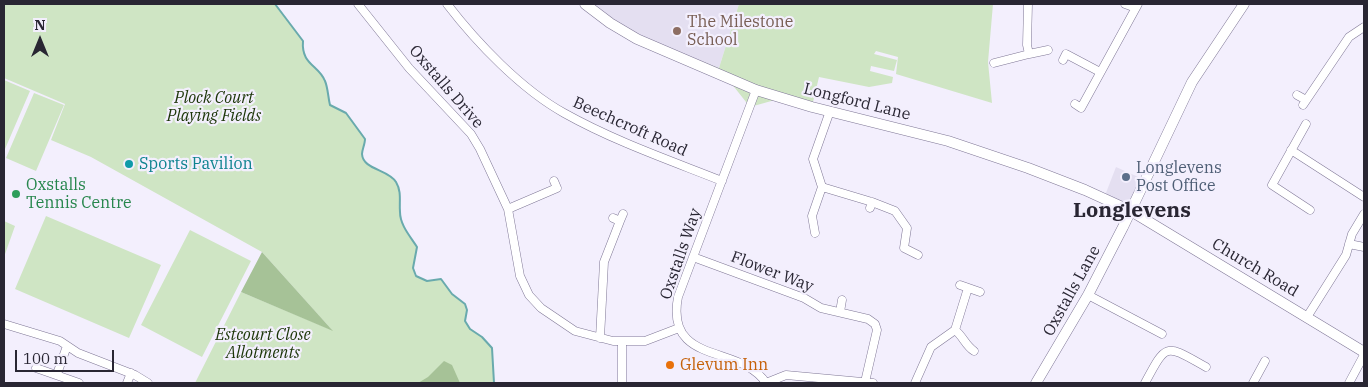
<!DOCTYPE html>
<style>
body{margin:0}
#map{position:relative;width:1368px;height:387px;overflow:hidden;background:#f3effd;font-family:"IBM Plex Serif",serif}
canvas{display:block}
.frame{position:absolute;inset:0;border:5px solid #292633;pointer-events:none}
.north{position:absolute;left:15px;top:15px;width:50px;height:50px;-webkit-text-stroke:4px #f3effd;paint-order:stroke;rotate:0deg;font-size:14px;font-weight:700;line-height:20px;text-align:center;color:#292633}
.north::after{content:'';display:block;margin:auto;width:18px;height:22px;background:#292633;clip-path:polygon(50% 0,100% 100%,50% 72%,0 100%)}
.scale{position:absolute;left:15px;top:350px;width:99px;height:22px;box-sizing:border-box;border:2px solid #292633;border-top:0;padding-left:6px;font-size:15px;line-height:18px;white-space:nowrap;color:#292633;-webkit-text-stroke:4px #f3effd;paint-order:stroke}
</style>
<div id="map">
<canvas width="1368" height="387"></canvas>
<div class="frame"></div>
<div class="north">N</div>
<div class="scale">100 m</div>
</div>
<script>
const context = document.querySelector('canvas').getContext('2d');
context.lineJoin = 'round';
function fillPath(path, color) {
  context.fillStyle = color;
  context.fill(path, 'evenodd');
}
function strokePath(path, color, width, dash) {
  context.strokeStyle = color;
  context.lineWidth = width;
  context.lineCap = dash ? 'butt' : 'round';
  context.setLineDash(dash || []);
  context.stroke(path);
}
function write(font, color, halo, rows, align = 'center') {
  context.font = font + ' "IBM Plex Serif",serif';
  context.lineWidth = 4.5;
  context.setLineDash([]);
  context.textBaseline = 'middle';
  context.strokeStyle = halo;
  context.fillStyle = color;
  for (const [text, x, y, turn = 0] of rows) {
    context.save();
    context.translate(x, y);
    context.rotate((+turn || 0) * Math.PI / 180);
    context.textAlign = isNaN(turn) ? turn : align;
    if (halo) context.strokeText(text, 0, 0);
    context.fillText(text, 0, 0);
    context.restore();
  }
}
fillPath(new Path2D(`
 M586 4H739L719 68 637 39Z
 M1116 167 1145 180 1131 211 1104 198Z`), '#e4dff1');
fillPath(new Path2D(`
 M4 4H275L303 41C301 65 318 65 325 81 328 88 328 97 330 104L346 113 365 139C365 144 362 150 362 154 363 170 388 169 396 182 402 192 399 202 400 212 400 225 410 236 417 247L413 268 415 276 427 281 441 279 452 294 465 304 467 310 465 321 470 328 482 337 492 348 494 383H195L241 292 332 330 262 252 91 157 51 140 65 104 4 78Z
 M739 4H993L988 62 992 103 896 74 898 57 876 51 874 54 897 60 894 71 871 66 870 71 893 77 892 83 869 87 819 77 813 102 830 111 782 98 750 107 727 78 701 61 719 68Z
 M4 80 30 91 5 149 4 148Z
 M34 93 64 105 36 171 6 158Z
 M46 216 161 265 129 338 15 289Z
 M4 221 15 226 4 257Z
 M190 230 251 261 202 357 141 325Z`), '#cfe5c4');
fillPath(new Path2D(`
 M262 252 333 331 241 292Z
 M444 361 452 365 460 383H418L428 377Z`), '#a6c297');
strokePath(new Path2D(`
 M275 4 303 41C301 65 319 65 325 81 328 88 328 97 330 105L346 113 365 139C365 144 362 150 362 154 363 170 388 169 396 182 402 192 399 202 400 212 400 225 410 236 417 247L413 268 416 276 427 281 441 279 452 294 465 304 467 310 465 321 470 329 482 337 492 348 494 383`), '#69aaad', 2);
const street = new Path2D(`
 M358 4 409 68 471 134 480 149 508 209 520 276 529 295 541 308 575 331 613 341H645L679 328
 M447 4C477 43 521 89 564 113 614 141 669 160 722 181
 M1125 4 1136 8
 M1029 54 1048 50
 M1063 60 1066 54 1100 72
 M994 63 1029 54 1027 45 1028 4
 M756 90 678 297C665 366 741 344 766 383L786 375 873 383
 M1297 95 1306 100
 M1075 104 1081 108 1138 4
 M1303 105 1349 37 1364 27
 M1306 124 1272 185 1310 210
 M1291 150 1364 197
 M822 187 872 202 870 208
 M872 202 895 211 907 228 904 248 918 255
 M508 209 557 188 554 181
 M613 218 620 221 623 214
 M815 233 812 216 822 187 813 159 830 111
 M1349 244 1364 247
 M693 257 804 298 821 308 868 319 875 324 877 330 865 382
 M960 285 980 292
 M1088 295 1162 334
 M840 312 842 300
 M1307 317 1346 255 1352 234 1364 214
 M4 324 60 341 78 353 135 375 148 383
 M955 330C963 336 965 345 974 351
 M600 338 604 262 620 221
 M622 342V383
 M36 368 79 383
 M57 374 67 346
 M127 383 131 373
 M915 383 931 347 955 330 968 288
 M1145 383C1167 342 1165 344 1206 367
 M1253 383 1265 361
 M1349 383 1364 355`);
const secondary = new Path2D(`
 M585 4 610 23 637 39 756 90 812 107 948 141 1028 168 1085 190 1131 211 1364 352
 M1036 383 1088 295 1123 227 1192 82 1244 4`);
strokePath(street, '#7f7796', 9);
strokePath(secondary, '#7f7796', 11);
strokePath(street, '#fff', 8);
strokePath(secondary, '#fff', 10);
for (const [x, y, r, color] of [
 [677,31,5,"#8d6e63"],
 [129,164,5,"#0f9aa8"],
 [1126,177,5,"#5c6f8a"],
 [16,194,5,"#2e9e5b"],
 [670,365,5,"#e8710a"]
]) {
  const dot = new Path2D();
  dot.arc(x, y, r, 0, 2 * Math.PI);
  context.fillStyle = color;
  context.fill(dot);
  strokePath(dot, '#f3effd', 2);
}
write('16px', '#785e54', '#f3effd', [
 ["The Milestone",687,22],
 ["School",687,40]
], 'left');
write('16px', '#292633', '#f3effd', [
 ["Oxstalls Drive",446,87,49],
 ["Longford Lane",857,102,14],
 ["Beechcroft Road",630,127,24],
 ["Oxstalls Way",681,254,-71],
 ["Church Road",1255,268,31],
 ["Flower Way",772,272,21],
 ["Oxstalls Lane",1072,291,-61]
]);
write('italic 16px', '#1b3507', '#f3effd', [
 ["Plock Court",214,98],
 ["Playing Fields",214,116],
 ["Estcourt Close",263,335],
 ["Allotments",263,353]
]);
write('16px', '#0d838f', '#f3effd', [
 ["Sports Pavilion",139,164]
], 'left');
write('16px', '#4e5e75', '#f3effd', [
 ["Longlevens",1136,168],
 ["Post Office",1136,186]
], 'left');
write('16px', '#27864d', '#f3effd', [
 ["Oxstalls",26,185],
 ["Tennis Centre",26,203]
], 'left');
write('16px', '#c56008', '#f3effd', [
 ["Glevum Inn",680,365]
], 'left');
write('bold 21px', '#292633', '#f3effd', [
 ["Longlevens",1132,211]
]);
</script>
